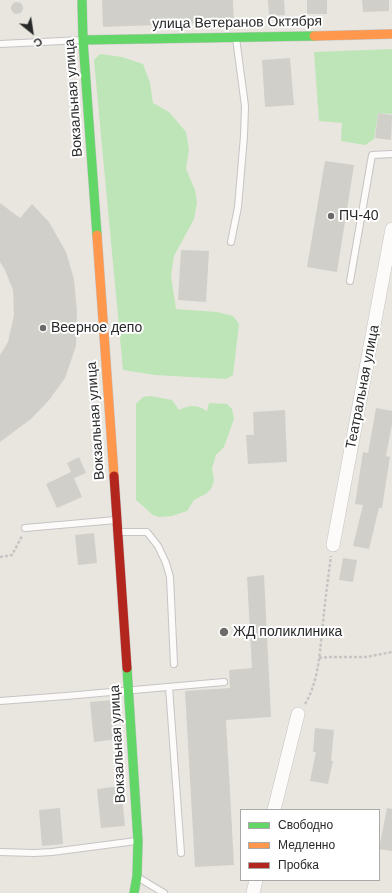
<!DOCTYPE html>
<meta charset="utf-8">
<style>
body{margin:0}
#map{position:relative;width:392px;height:893px;overflow:hidden;background:#e8e6df;font-family:Helvetica,sans-serif}
canvas{display:block}
.legend{position:absolute;left:240px;top:809px;width:140px;height:72px;box-sizing:border-box;background:#fff;border:1px solid #a9a9a9;margin:0;padding:5px 7px;list-style:none;font-size:12px;color:#292929}
.legend li{display:flex;align-items:center;gap:8px;height:20px}
.legend b{width:20px;border:1px solid #a9a9a9}
.north{position:absolute;left:12px;top:12px;width:40px;height:40px;-webkit-text-stroke:3px #fff;paint-order:stroke;rotate:150deg;font-size:11px;font-weight:700;line-height:16px;text-align:center;color:#292929}
.north::after{content:'';display:block;margin:auto;width:14px;height:18px;background:#292929;clip-path:polygon(50% 0,100% 100%,50% 72%,0 100%)}
</style>
<div id="map">
<canvas width="392" height="893"></canvas>
<ul class="legend">
<li><b style="height:5px;background:#63d668"></b>Свободно</li>
<li><b style="height:5px;background:#ff974d"></b>Медленно</li>
<li><b style="height:5px;background:#b3261e"></b>Пробка</li>
</ul>
<div class="north">С</div>
</div>
<script>
const context = document.querySelector('canvas').getContext('2d');
context.lineJoin = 'round';
function fillPath(path, color) {
  context.fillStyle = color;
  context.fill(path, 'evenodd');
}
function strokePath(path, color, width, dash) {
  context.strokeStyle = color;
  context.lineWidth = width;
  context.lineCap = dash ? 'butt' : 'round';
  context.setLineDash(dash || []);
  context.stroke(path);
}
function write(font, color, halo, rows, align = 'center') {
  context.font = font + ' Helvetica,sans-serif';
  context.lineWidth = 4;
  context.setLineDash([]);
  context.textBaseline = 'middle';
  context.strokeStyle = halo;
  context.fillStyle = color;
  for (const [text, x, y, turn = 0] of rows) {
    context.save();
    context.translate(x, y);
    context.rotate((+turn || 0) * Math.PI / 180);
    context.textAlign = isNaN(turn) ? turn : align;
    if (halo) context.strokeText(text, 0, 0);
    context.fillText(text, 0, 0);
    context.restore();
  }
}
fillPath(new Path2D(`
 M392 49V114L378 113 374 139 365 145 341 141 342 123 319 121 314 52Z
 M100 54 122 57 143 64 150 83 153 103 169 112 186 132 189 149 186 169 195 190 197 203 194 219 174 256 171 276 176 309 217 312 233 316 239 324 233 375 226 379 155 375 123 370 94 60Z
 M150 396 172 400 179 410C190 405 196 404 207 411L209 403 227 404 232 409 234 419 224 447 216 455 212 468 214 481 211 489 207 493 194 500 187 511 172 516 160 517 153 515 136 500V404L143 397Z`), '#bee5b7');
fillPath(new Path2D(`
 M102 0H233L234 22 103 27Z
 M268 0H284L285 15 269 16Z
 M307 0H327V14H307Z
 M362 0H389V11L363 12Z
 M11 8a6 6 0 1 1 12 0a6 6 0 1 1-12 0Z
 M290 58 294 105 265 107 262 60Z
 M378 113 392 115 391 140 375 138Z
 M325 161 354 165 337 272 307 267Z
 M0 203 20 218 32 204 49 222 66 252 74 279 77 312 76 346 65 378 50 399 31 419 0 442V355L8 342 14 315 13 290 5 270 0 262Z
 M181 250 209 251 206 302 178 300Z
 M376 408 392 411V424L386 456 390 457 382 508H379L369 549 353 546 363 505 355 504 363 452 368 453Z
 M285 410 287 462 248 464 246 435H254L253 412Z
 M79 457 86 473 74 478 82 497 57 508 46 484 71 472 67 463Z
 M94 533 97 563 78 565 75 535Z
 M343 558 357 560 353 582 339 580Z
 M264 575 271 717 226 720 234 865 195 867 185 691 230 688 229 670 252 668 247 577Z
 M113 700 118 739 94 742 90 702Z
 M315 728 334 730 331 761H333L328 784 310 781 316 752H313Z
 M121 786 125 826 101 828 97 789Z
 M60 808 63 844 42 846 39 810Z
 M387 808 392 809V851L379 849Z`), '#d1cfca');
const lane = new Path2D(`
 M0 44 82 40
 M231 242 238 207 244 136 245 106 236 38
 M350 281 372 155 392 154
 M25 528 116 520
 M119 532H147L158 546 166 563 170 577 174 664
 M169 687 181 853
 M0 701 66 696 224 682
 M0 852 34 853 52 852 136 841
 M139 878 164 893`);
const street = new Path2D(`
 M333 545 392 229
 M274 810 298 714
 M253 893 256 880`);
const fast = new Path2D(`
 M82 0 83 40 97 235
 M83 40 314 36
 M127 668 138 841 137 876 134 893`);
const slow = new Path2D(`
 M314 36 392 34
 M97 235 114 476`);
const jam = new Path2D(`
 M114 476 127 668`);
strokePath(lane, '#c6c4c5', 8);
strokePath(street, '#c6c4c5', 14);
strokePath(fast, '#c6c4c5', 10);
strokePath(slow, '#c6c4c5', 10);
strokePath(jam, '#c6c4c5', 10);
strokePath(new Path2D(`
 M0 557 12 555 22 536
 M319 658 330 657H366L392 652
 M305 704C319 681 320 650 323 623 325 601 328 579 331 556`), '#c6c5c4', 2.5, [3, 2]);
strokePath(lane, '#fcfbfa', 6);
strokePath(street, '#fcfbfa', 13);
strokePath(fast, '#63d668', 9);
strokePath(slow, '#ff974d', 9);
strokePath(jam, '#b3261e', 9);
for (const [x, y, r, color] of [
 [331,216,4,"#6c6b69"],
 [43,328,4,"#6c6b69"],
 [224,632,5,"#6c6b69"]
]) {
  const dot = new Path2D();
  dot.arc(x, y, r, 0, 2 * Math.PI);
  context.fillStyle = color;
  context.fill(dot);
  strokePath(dot, '#fff', 1.5);
}
write('14px', '#292929', '#fff', [
 ["улица Ветеранов Октября",237,23,-1],
 ["Вокзальная улица",74,98,-94],
 ["Театральная улица",363,387,-79],
 ["Вокзальная улица",96,421,-94],
 ["Вокзальная улица",118,744,-93]
]);
write('14px', '#292929', '#fff', [
 ["ПЧ-40",339,216],
 ["Веерное депо",51,328],
 ["ЖД поликлиника",233,632]
], 'left');
</script>
